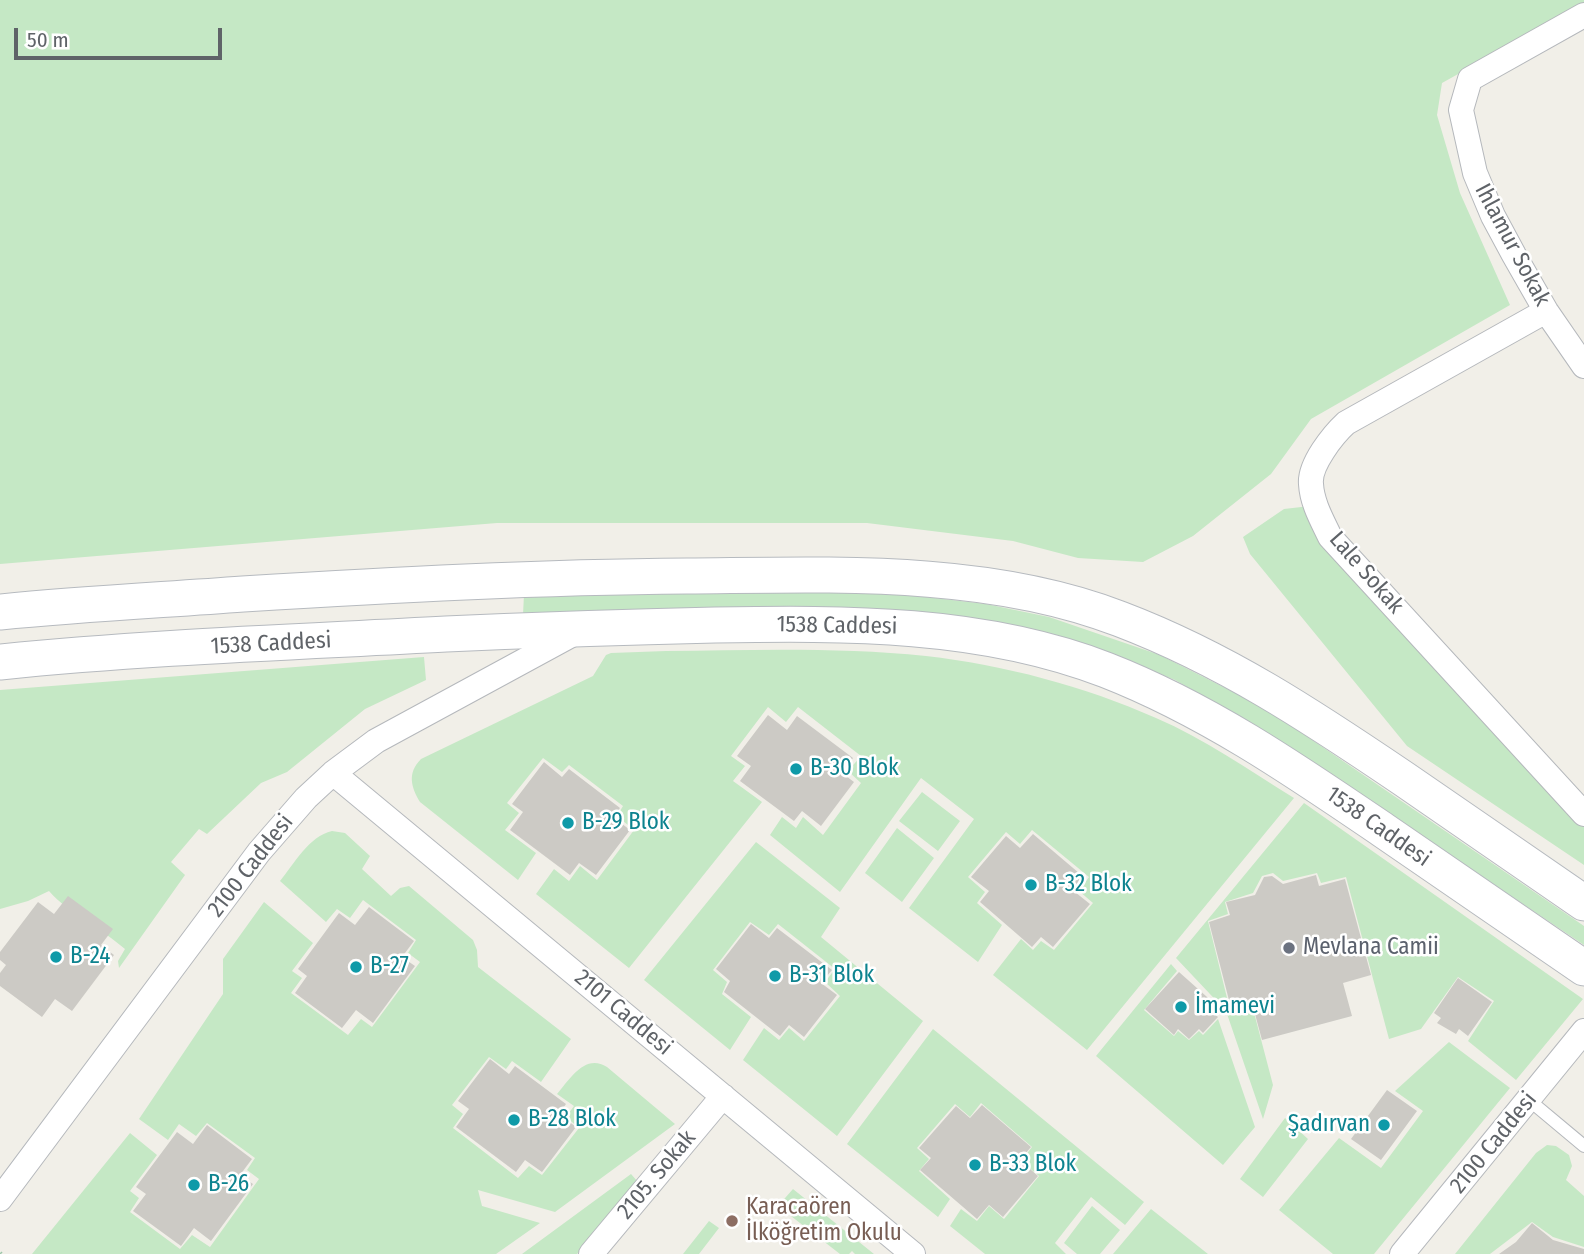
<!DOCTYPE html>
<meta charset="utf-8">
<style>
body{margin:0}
#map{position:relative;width:1584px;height:1254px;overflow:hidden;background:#f1efe8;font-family:"Fira Sans Condensed",sans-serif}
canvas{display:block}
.scale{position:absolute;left:14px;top:28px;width:208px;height:32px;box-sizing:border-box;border:4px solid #5f6368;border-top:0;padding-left:9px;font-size:21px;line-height:24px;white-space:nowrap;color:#5f6368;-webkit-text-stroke:5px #fff;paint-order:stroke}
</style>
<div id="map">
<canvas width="1584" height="1254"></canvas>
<div class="scale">50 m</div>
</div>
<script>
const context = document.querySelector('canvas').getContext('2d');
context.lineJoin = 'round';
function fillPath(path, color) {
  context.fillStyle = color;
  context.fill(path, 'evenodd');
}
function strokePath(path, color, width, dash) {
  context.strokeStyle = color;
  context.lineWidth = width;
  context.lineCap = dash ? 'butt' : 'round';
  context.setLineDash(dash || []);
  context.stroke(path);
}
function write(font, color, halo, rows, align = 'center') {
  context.font = font + ' "Fira Sans Condensed",sans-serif';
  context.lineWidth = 5;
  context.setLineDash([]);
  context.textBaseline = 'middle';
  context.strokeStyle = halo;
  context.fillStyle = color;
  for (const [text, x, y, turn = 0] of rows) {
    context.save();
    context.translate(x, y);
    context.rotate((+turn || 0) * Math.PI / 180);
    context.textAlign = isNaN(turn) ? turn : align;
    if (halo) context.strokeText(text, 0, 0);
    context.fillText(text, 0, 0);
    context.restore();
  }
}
fillPath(new Path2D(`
 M0 0H1584V4L1442 83 1437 115 1460 193 1510 305 1311 419 1271 474 1193 536 1143 562 1078 558 1013 541 867 523H497L0 564Z
 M1310 506 1584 823V865L1407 746 1250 554 1243 537 1284 509Z
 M832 590 909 595 986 604 1049 617 1160 655 1267 709 1584 926V945L1269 734 1175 680 1131 662 853 608H672L523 615 524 594Z
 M666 651C752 650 840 647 926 656 1004 665 1084 686 1156 718 1205 739 1249 770 1294 798L1087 1050 993 975 1021 939 1033 950 1041 941 1054 950 1093 903 1079 891 1089 877 1032 830 1020 844 1006 832 968 877 985 892 977 903 1002 925 978 962 909 908 974 819 921 778 840 892 770 835 782 817 796 828 803 817 823 835 861 783 848 771 861 756 798 707 786 722 768 707 731 756 745 766 733 781 762 802 629 968 536 894 554 869 569 881 580 866 597 880 634 830 617 816 623 806 569 765 562 772 543 758 507 803 519 813 505 830 536 853 518 880 420 802C411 787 407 773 421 759L593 676 606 655 611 653Z
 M424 657 426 680 365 709 287 772 261 783 207 834 199 829 171 862 185 875 119 968 118 961 125 949C101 928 69 914 49 891L28 901 0 909V690Z
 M922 792 960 821 938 851 899 821Z
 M1304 803 1583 999 1516 1080 1468 1041 1494 1001 1458 977 1421 1029 1389 1039 1346 877 1321 883 1317 873 1283 881 1273 873 1262 876 1253 893 1225 902 1228 914 1208 921 1230 1010 1252 1005 1273 1085 1263 1119 1226 1011 1176 958Z
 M897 828 934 858 902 902 865 873Z
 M332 831 345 833 370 856 362 869 391 896 400 888 409 886 473 940 477 950 478 967 571 1039 541 1082 512 1061 506 1069 489 1057 452 1105 463 1114 453 1128 518 1178 529 1166 542 1175 579 1128 566 1117 574 1106 557 1094C570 1079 585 1053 607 1067L675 1124 555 1212 478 1190 482 1206 540 1223 496 1254H32L130 1133 157 1155 130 1191 139 1198 130 1212 180 1249 192 1235 210 1247 259 1179 247 1170 255 1158 207 1123 196 1136 179 1124 168 1140 139 1119 223 994V959L264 902 313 943 292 971 302 978 291 993 348 1035 361 1019 372 1027 420 962 408 953 416 940 363 900 350 918 337 909 326 922 280 881C294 864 309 836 332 831Z
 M756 842 840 908 821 937 923 1021 837 1136 743 1060 764 1028 779 1040 789 1028 804 1041 840 996 825 982 835 969 778 924 769 935 750 922 713 970 727 982 722 994 751 1017 730 1050 644 980Z
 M1171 964 1177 971 1144 1010 1174 1036 1178 1031 1189 1040 1199 1031 1203 1035 1218 1019 1255 1127 1223 1165 1096 1056Z
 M933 1029 1144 1202 1125 1225 1091 1197 1055 1243 1066 1254H985L950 1226 961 1209 977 1221 989 1206 1004 1219 1039 1176 1021 1161 1032 1147 981 1103 970 1117 955 1104 917 1148 929 1159 919 1171 950 1199 938 1217 847 1144Z
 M1449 1042 1510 1088 1374 1254H1333L1279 1210 1339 1138 1381 1168 1423 1111 1395 1091Z
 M1285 1118 1308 1139 1263 1197 1240 1179Z
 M1547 1145 1556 1146 1569 1155 1572 1166 1566 1180 1584 1196V1247L1553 1237 1532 1222 1490 1254H1455L1536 1153Z
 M631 1174 638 1182 577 1254H522Z
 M793 1189 874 1254H855L852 1251 849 1254H840L778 1206Z
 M1092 1206 1120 1230 1100 1254H1077L1064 1243Z
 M1151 1209 1208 1254H1113Z
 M709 1221 719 1228 699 1254H683Z`), '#c5e8c5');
fillPath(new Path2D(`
 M768 715 787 730 797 716 853 758 842 773 854 782 821 826 802 811 794 821 740 781 751 766 737 756Z
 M544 762 562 777 569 769 620 808 613 817 630 830 596 875 579 863 570 875 510 830 523 812 512 804Z
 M1033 834 1086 879 1075 892 1090 904 1053 947 1041 937 1032 947 980 902 989 891 971 877 1006 836 1020 848Z
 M1316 875 1319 886 1345 879 1371 975 1343 983 1352 1016 1262 1040 1252 1003 1231 1008 1209 922 1230 915 1226 902 1255 895 1264 877 1272 876 1283 884Z
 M68 896 113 929 101 945 114 955 72 1011 55 999 42 1017 0 986V973L6 965 0 960V952L38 902 54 914Z
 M369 907 414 941 402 957 415 966 373 1023 356 1010 342 1028 295 993 307 976 298 969 339 913 355 925Z
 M751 924 769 938 777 928 832 970 821 983 837 995 804 1037 789 1025 780 1036 724 992 730 981 716 969Z
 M1179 972 1216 1005 1211 1011 1218 1017 1203 1033 1199 1029 1189 1039 1178 1029 1174 1035 1145 1009Z
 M1458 978 1492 1002 1468 1036 1459 1029 1456 1034 1437 1023 1441 1018 1434 1013Z
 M490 1059 509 1074 515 1066 566 1104 559 1114 576 1127 542 1172 525 1160 516 1172 456 1127 469 1109 458 1101Z
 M1387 1090 1417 1111 1381 1160 1351 1139Z
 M982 1105 1031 1147 1020 1160 1038 1176 1003 1217 989 1205 977 1219 920 1170 931 1158 919 1148 956 1106 970 1118Z
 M207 1125 252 1159 240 1175 253 1184 211 1241 194 1228 181 1246 133 1211 146 1194 136 1187 177 1132 193 1144Z
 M1532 1223 1553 1240 1584 1249V1254H1499L1516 1242Z`), '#cccac5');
const service = new Path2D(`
 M1529 1100 1584 1146`);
const minor = new Path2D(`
 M1584 15 1470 79 1461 110 1475 173 1493 216 1514 255 1546 311 1584 366
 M1546 311 1346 423C1333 435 1309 465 1311 484 1312 503 1322 520 1330 537L1584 814
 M333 773 913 1254
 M0 1199 259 852 306 798 333 773 376 741 575 633
 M591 1254 723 1096
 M1402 1254 1584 1031`);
const secondary = new Path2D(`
 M0 612C81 604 162 600 243 594 391 585 539 577 687 576 828 575 986 567 1120 619 1225 659 1311 716 1404 779 1464 820 1524 862 1584 903
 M0 662C148 647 297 642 446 634 536 630 625 627 715 625 846 623 982 622 1106 670 1206 709 1295 770 1383 830 1450 876 1517 922 1584 968`);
strokePath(service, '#b5b8bc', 14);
strokePath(minor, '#b5b8bc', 26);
strokePath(secondary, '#b6babf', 37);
strokePath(new Path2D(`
 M0 1253 1 1254`), '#9cc7a9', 4.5, [7, 3.5]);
strokePath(service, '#fff', 12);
strokePath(minor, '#fff', 24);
strokePath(secondary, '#fff', 35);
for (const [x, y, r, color] of [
 [796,769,7,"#0f9aa8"],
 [568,823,7,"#0f9aa8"],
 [1031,885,7,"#0f9aa8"],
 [1289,948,7,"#6b7280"],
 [56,957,7,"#0f9aa8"],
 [356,967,7,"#0f9aa8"],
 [775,976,7,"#0f9aa8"],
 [1181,1007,7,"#0f9aa8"],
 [514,1120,7,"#0f9aa8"],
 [1384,1125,7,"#0f9aa8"],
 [975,1165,7,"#0f9aa8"],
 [194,1185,7,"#0f9aa8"],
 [732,1221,7,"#8d6e63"]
]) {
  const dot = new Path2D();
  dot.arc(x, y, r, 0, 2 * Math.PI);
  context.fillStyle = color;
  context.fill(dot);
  strokePath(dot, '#fff', 2.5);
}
write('23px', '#5f6368', '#fff', [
 ["Ihlamur Sokak",1512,245,62],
 ["Lale Sokak",1366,573,49],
 ["1538 Caddesi",837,626,1],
 ["1538 Caddesi",271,644,-3],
 ["1538 Caddesi",1378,827,35],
 ["2100 Caddesi",251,866,-52],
 ["2101 Caddesi",623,1013,40],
 ["2100 Caddesi",1494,1143,-51],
 ["2105. Sokak",657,1175,-50]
]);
write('23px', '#0d838f', '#fff', [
 ["B-30 Blok",810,769],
 ["B-29 Blok",582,823],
 ["B-32 Blok",1045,885],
 ["B-24",70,957],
 ["B-27",370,967],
 ["B-31 Blok",789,976],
 ["İmamevi",1195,1007],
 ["B-28 Blok",528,1120],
 ["Şadırvan",1370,1125,"right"],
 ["B-33 Blok",989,1165],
 ["B-26",208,1185]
], 'left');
write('23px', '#5b616d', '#fff', [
 ["Mevlana Camii",1303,948]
], 'left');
write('23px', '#785e54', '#fff', [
 ["Karacaören",746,1208],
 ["İlköğretim Okulu",746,1234]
], 'left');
</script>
